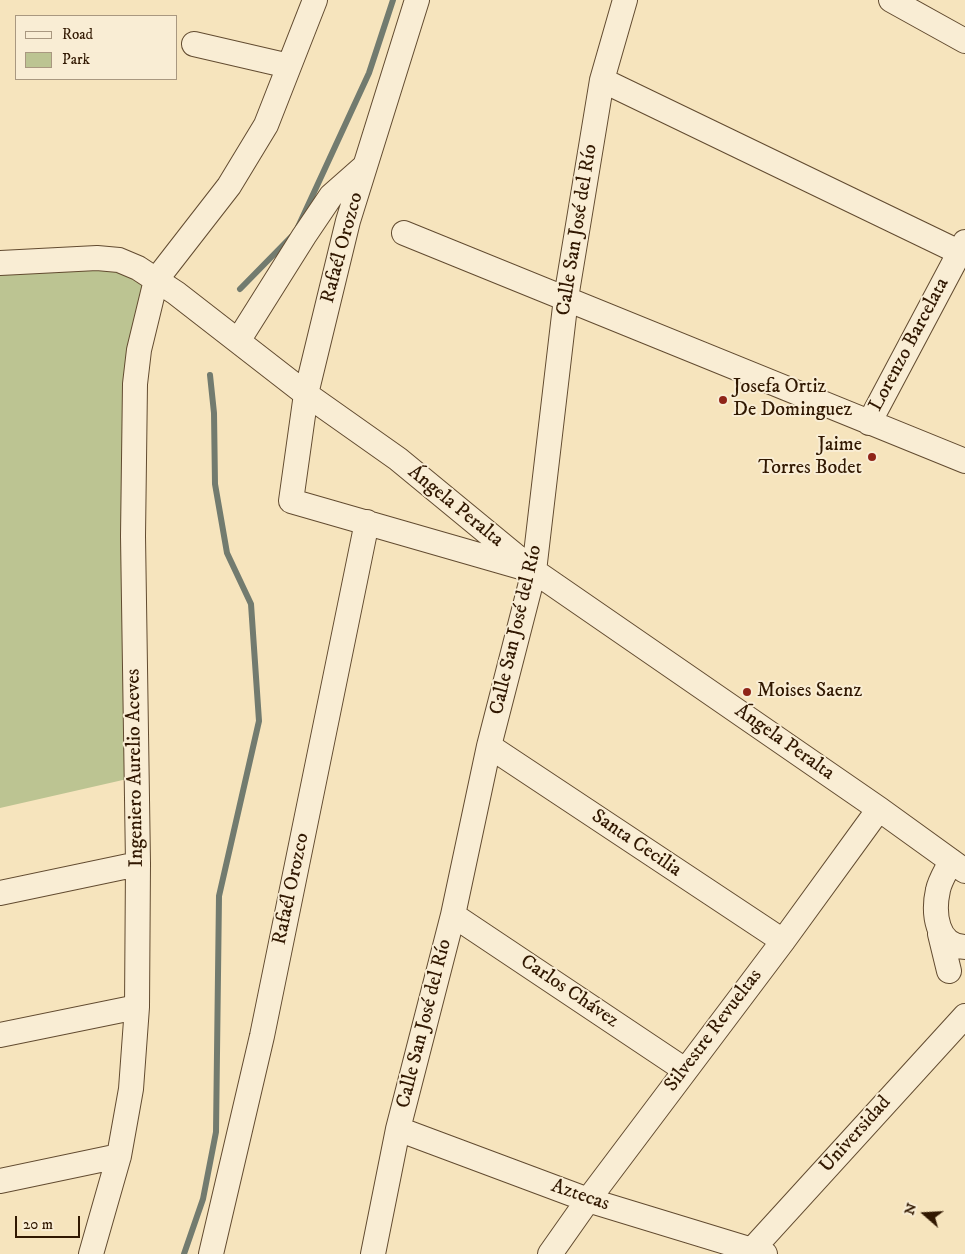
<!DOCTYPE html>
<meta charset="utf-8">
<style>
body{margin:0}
#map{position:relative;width:965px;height:1254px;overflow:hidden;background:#f6e4bd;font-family:"IM FELL DW Pica",serif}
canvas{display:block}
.legend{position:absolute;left:15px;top:15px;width:162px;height:65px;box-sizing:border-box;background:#f9edd4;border:1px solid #a99880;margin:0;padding:6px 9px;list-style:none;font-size:15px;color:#311801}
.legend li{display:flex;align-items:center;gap:10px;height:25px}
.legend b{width:25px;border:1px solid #a99880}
.north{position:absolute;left:900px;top:1189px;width:50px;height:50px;-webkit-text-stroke:4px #f9edd4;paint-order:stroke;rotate:289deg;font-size:14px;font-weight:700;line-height:20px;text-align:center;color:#311801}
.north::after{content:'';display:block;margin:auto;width:18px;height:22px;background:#311801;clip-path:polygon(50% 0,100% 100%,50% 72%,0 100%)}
.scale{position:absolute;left:15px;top:1216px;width:65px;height:22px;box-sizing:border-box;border:2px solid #311801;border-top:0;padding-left:6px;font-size:15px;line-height:18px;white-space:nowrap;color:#311801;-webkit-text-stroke:4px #f9edd4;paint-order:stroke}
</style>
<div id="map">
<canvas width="965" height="1254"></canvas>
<ul class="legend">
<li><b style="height:6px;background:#f9edd4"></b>Road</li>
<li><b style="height:14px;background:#bcc492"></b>Park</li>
</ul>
<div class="north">N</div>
<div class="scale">20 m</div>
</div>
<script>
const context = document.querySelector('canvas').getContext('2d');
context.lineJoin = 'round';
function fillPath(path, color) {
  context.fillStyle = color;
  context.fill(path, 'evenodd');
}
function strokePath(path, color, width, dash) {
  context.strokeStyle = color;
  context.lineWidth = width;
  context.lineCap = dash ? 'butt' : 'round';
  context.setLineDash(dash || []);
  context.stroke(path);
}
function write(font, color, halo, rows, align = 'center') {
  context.font = font + ' "IM FELL DW Pica",serif';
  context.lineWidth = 4;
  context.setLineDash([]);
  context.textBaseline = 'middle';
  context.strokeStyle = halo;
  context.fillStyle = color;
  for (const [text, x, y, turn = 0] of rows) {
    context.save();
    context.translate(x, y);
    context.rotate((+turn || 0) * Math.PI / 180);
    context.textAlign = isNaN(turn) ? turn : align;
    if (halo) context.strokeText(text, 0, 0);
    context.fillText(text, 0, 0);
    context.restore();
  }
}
fillPath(new Path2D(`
 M119 260 156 280 139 350 136 777 0 808V264Z`), '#bcc492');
strokePath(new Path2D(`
 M298 227 369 73 393 0
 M240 289 291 237
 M184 1254 203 1199 216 1132 219 896 259 721 251 604 227 553 215 484 214 413 210 375`), '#727b6f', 6);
const minor = new Path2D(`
 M417 0 348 221 306 394 291 501 524 568
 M891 0 965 41
 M194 44 289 66
 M602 80 965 255
 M404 233 965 461
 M0 263 97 258 119 260 138 268 176 293 306 394 398 459 534 571 879 809 965 871
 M238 341 304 236 331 196 365 166
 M869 423 965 242
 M489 746 783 941
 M951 861C947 870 940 880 938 890 933 912 936 947 965 947
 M0 893 138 864
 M453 915 685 1070
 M940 934 949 971
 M0 1035 137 1007
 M398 1129 588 1200 765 1254
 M0 1181 119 1156
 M91 1254 119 1156 131 1089 137 1007 138 864 133 536 135 384 139 350 156 280 229 186 266 125 315 0
 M211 1254 262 1036 367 522
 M373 1254 398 1129 453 915 489 746 534 571 566 298 602 80 625 0
 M550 1254 588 1200 783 941 879 809
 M748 1254 965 1016`);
strokePath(minor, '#624b30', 26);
strokePath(minor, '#f9edd4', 24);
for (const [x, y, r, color] of [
 [723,400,5,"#8f2418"],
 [872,457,5,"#8f2418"],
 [747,692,5,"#8f2418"]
]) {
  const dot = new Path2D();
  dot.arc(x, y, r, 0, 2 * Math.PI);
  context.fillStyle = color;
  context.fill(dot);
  strokePath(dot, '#f9edd4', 2);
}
write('20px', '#311801', '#f9edd4', [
 ["Calle San José del Río",578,230,-81],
 ["Rafaél Orozco",343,248,-75],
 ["Lorenzo Barcelata",910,345,-62],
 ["Ángela Peralta",455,507,39],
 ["Calle San José del Río",517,630,-77],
 ["Ángela Peralta",784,743,35],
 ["Ingeniero Aurelio Aceves",136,768,-91],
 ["Santa Cecilia",636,844,34],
 ["Rafaél Orozco",292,889,-78],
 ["Carlos Chávez",569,992,34],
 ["Calle San José del Río",425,1024,-76],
 ["Silvestre Revueltas",714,1031,-53],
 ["Universidad",856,1135,-48],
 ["Aztecas",580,1196,19]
]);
write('20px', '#311801', '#f9edd4', [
 ["Josefa Ortiz",733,388],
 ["De Dominguez",733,411],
 ["Jaime",862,446,"right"],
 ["Torres Bodet",862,469,"right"],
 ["Moises Saenz",757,692]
], 'left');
</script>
